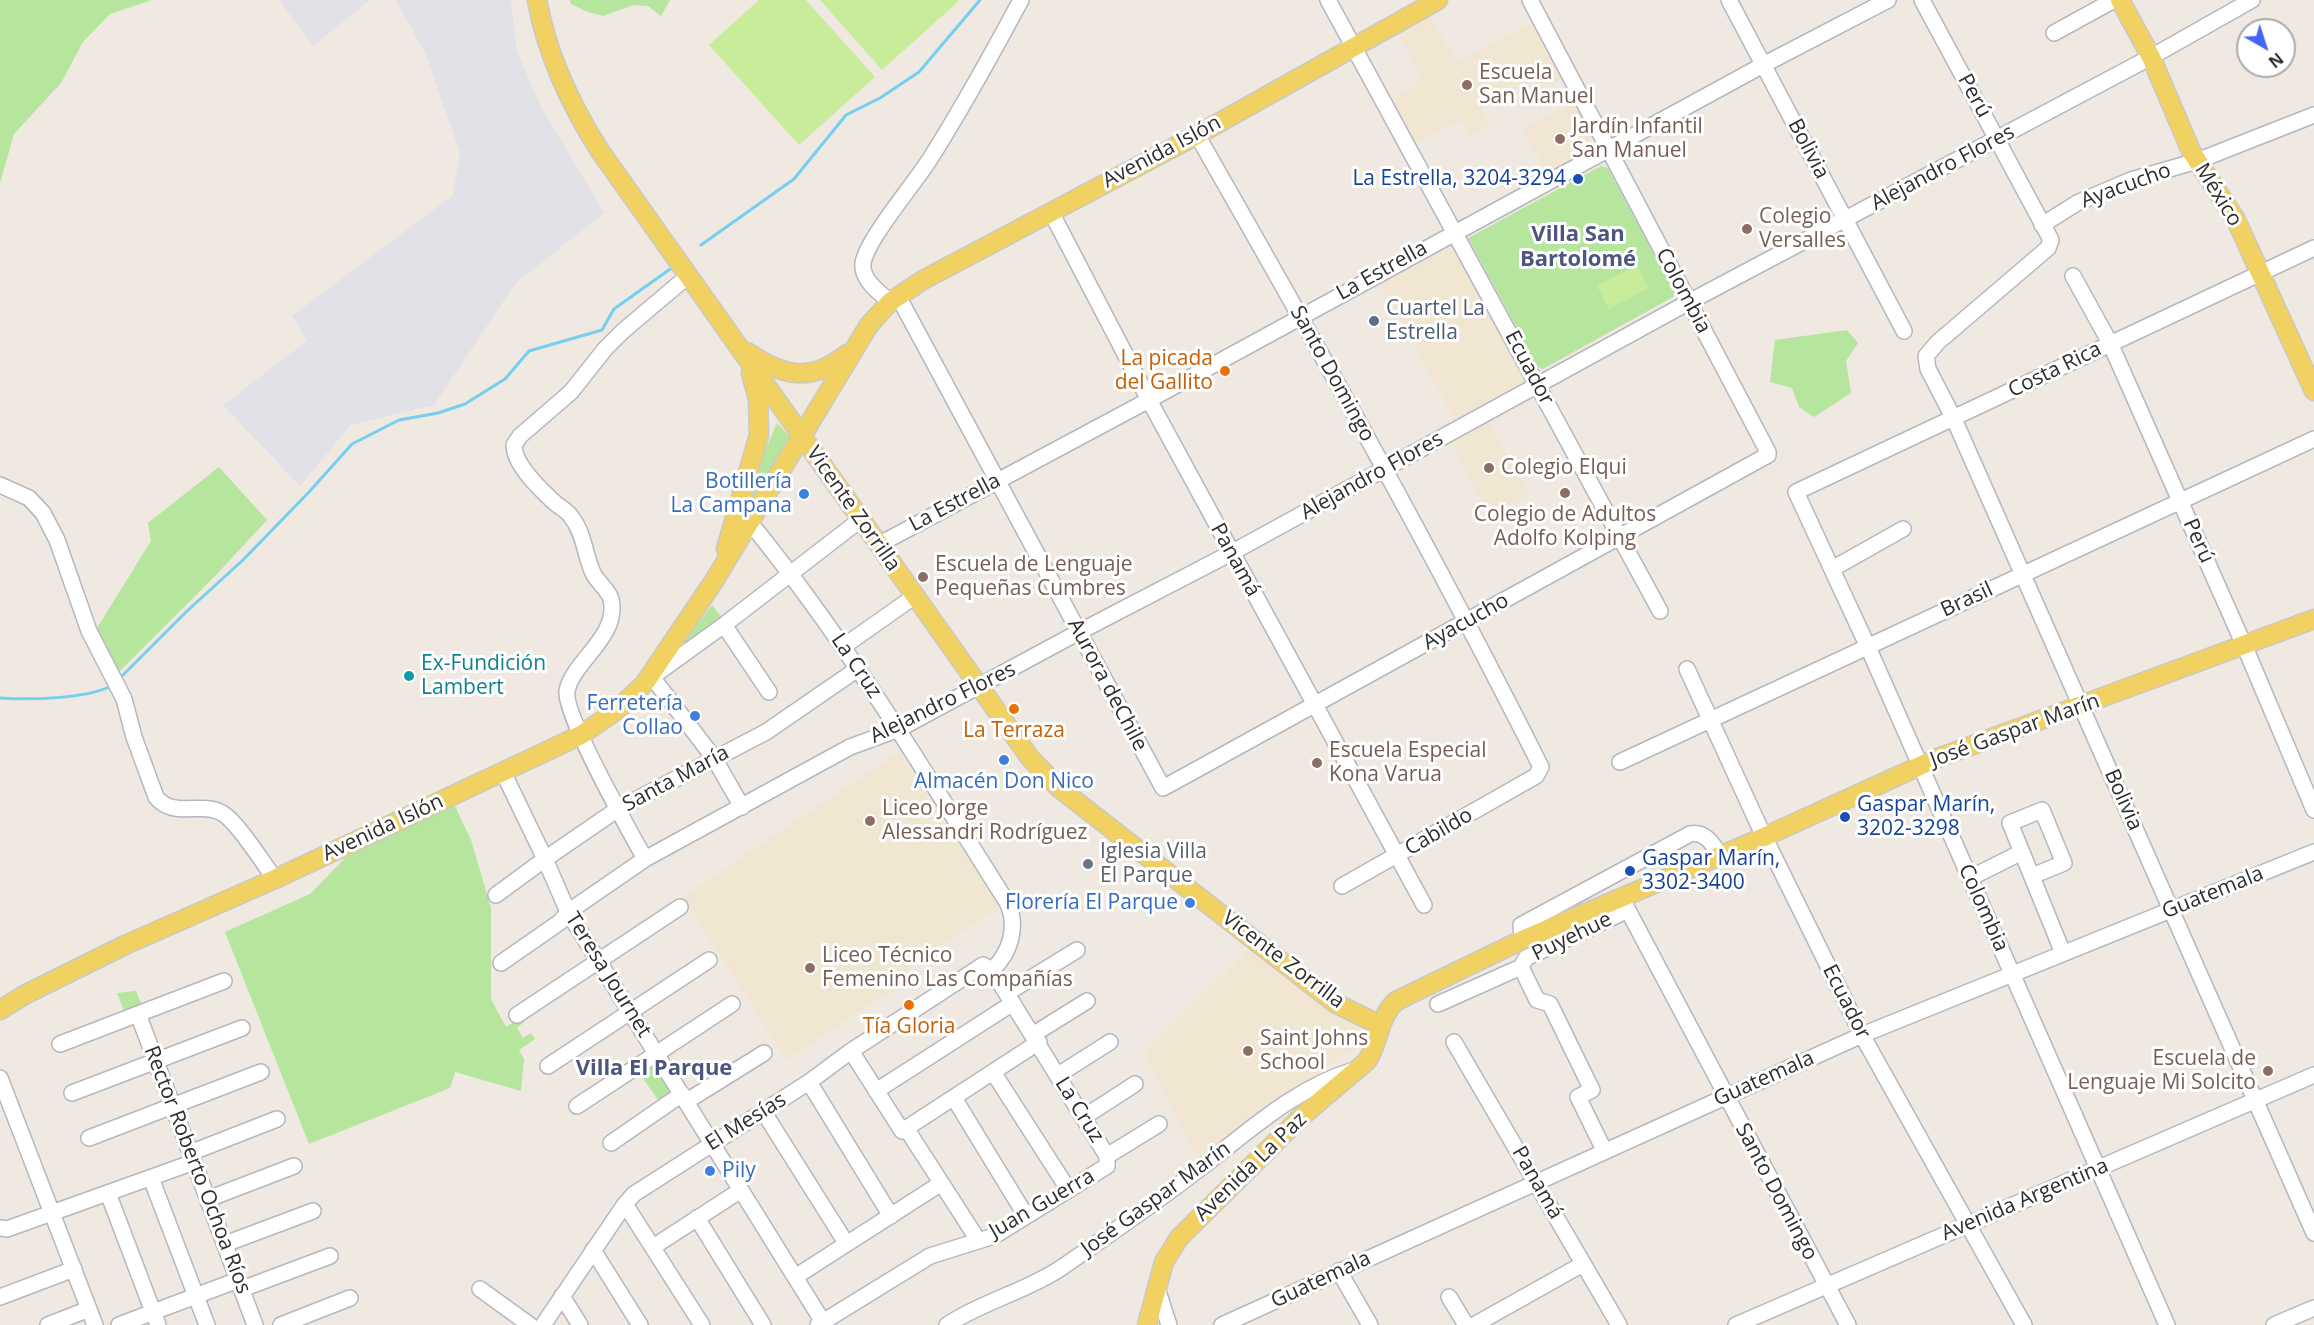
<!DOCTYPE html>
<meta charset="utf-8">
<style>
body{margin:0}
#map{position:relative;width:2314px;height:1325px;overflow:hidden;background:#efe9e1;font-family:"Open Sans",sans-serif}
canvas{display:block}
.north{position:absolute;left:2236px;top:18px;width:60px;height:60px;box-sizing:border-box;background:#fff;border:2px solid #ababab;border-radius:50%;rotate:141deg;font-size:16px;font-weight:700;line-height:24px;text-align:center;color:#2e2e2e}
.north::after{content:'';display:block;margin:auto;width:21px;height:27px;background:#4264fb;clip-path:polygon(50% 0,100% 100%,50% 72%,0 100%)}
</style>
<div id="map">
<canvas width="2314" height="1325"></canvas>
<div class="north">N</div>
</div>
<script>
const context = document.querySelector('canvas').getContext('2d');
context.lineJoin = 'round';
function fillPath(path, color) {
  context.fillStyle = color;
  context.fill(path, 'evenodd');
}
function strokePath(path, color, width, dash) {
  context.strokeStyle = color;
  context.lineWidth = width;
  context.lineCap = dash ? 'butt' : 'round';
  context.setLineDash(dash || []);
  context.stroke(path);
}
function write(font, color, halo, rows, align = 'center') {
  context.font = font + ' "Open Sans",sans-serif';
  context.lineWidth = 6;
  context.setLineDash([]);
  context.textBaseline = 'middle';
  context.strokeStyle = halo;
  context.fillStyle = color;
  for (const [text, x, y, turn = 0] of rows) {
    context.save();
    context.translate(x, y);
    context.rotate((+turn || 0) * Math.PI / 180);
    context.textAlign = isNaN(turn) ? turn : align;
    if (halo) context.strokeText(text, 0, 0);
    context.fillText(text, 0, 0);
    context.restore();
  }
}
fillPath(new Path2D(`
 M279 0H370L313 46Z
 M396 0H511L517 51 539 103 604 213 515 284 434 405 351 425 300 486 223 405 307 341 292 316 453 195 460 153 426 55Z`), '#e3e1e8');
fillPath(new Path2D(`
 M1429 15 1457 62 1536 20 1566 76 1541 90 1534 76 1481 107 1491 126 1469 137 1460 120 1411 146 1387 102 1423 80 1397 32Z
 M1575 103 1596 147 1547 172 1523 130Z
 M1451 243 1527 381 1455 420 1380 283Z
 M1488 419 1529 495 1490 517 1450 441Z
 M899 752 1001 905 897 977 898 986 787 1060 683 897Z
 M1254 944 1359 1026 1358 1045 1198 1158 1144 1053Z`), '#f0e6d1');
fillPath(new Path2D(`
 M0 0H152L110 14 83 42 61 83 14 134 0 183Z
 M570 0H670L661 16 648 6 633 5 603 16 588 12 571 4Z
 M1601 166 1608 168 1674 293 1673 297 1543 369 1538 367 1468 238Z
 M1847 330 1858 343 1846 361 1851 393 1814 417 1799 407 1792 388 1770 382 1775 340Z
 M777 423 790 437C779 457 764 494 745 505L749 488Z
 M219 467 267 520 216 575 118 673 107 659 97 628 151 541 148 523Z
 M712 605 724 620 675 653Z
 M454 804 471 840 491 908V999L506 1027 520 1018 524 1022 517 1028 523 1038 531 1033 535 1039 519 1050 524 1059 521 1091 455 1072 450 1088 309 1144 225 932 310 894 346 857Z
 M136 991 143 1008 125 1013 117 993Z
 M656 1052 682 1094 663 1107 635 1067Z`), '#b6e59e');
fillPath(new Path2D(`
 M759 0H806L875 77 799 145 709 45Z
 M820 0H958L959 1 882 70Z
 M1637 265 1649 288 1609 309 1597 286Z`), '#c9ec9a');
strokePath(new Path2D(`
 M701 245 794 179 846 115 880 98 919 72 980 0
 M120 678 186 612 243 560 309 492 352 444 399 420 438 413 465 404 505 379 529 351 602 330 614 309 673 267
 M0 698C28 700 86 699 111 686`), '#75cff0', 3);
const minor = new Path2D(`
 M1328 0 1660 611
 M1729 0 1904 331
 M1922 0 2051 240 2048 248 1938 342 1926 356 1928 369 1954 419 2314 1233
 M2054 33 2114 0
 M1197 135C1316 343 1433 552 1541 767L1536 776 1342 886
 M1051 212 1149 400 1424 905
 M2042 225 2077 203 2131 180 2197 161 2314 115
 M2073 276 2110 343 2244 645 2314 810
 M898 296 1163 788 1768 455V452L1530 0
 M890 302C879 292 861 280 863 263 867 239 915 183 930 159 963 107 992 54 1021 0
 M0 485 29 498 43 513 57 540 89 631 124 699 134 737 156 797C173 819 201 801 222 813 237 821 263 863 275 879
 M746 530H756C851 648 928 777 1008 904 1018 928 1010 953 992 970
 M878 545 1149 400 1763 65 1888 0
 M1832 569 1903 529
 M724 625 769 692
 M844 646 915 596
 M1687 669 1760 828 1862 1035 2024 1325
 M652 677 724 625 860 520
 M652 677 714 758 742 807
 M1620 762 2314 439
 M503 772 545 859 568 912 823 1322
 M645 859C630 832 563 713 567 691 572 662 620 636 611 599 608 589 597 582 593 573 585 556 584 533 572 518 568 511 561 508 555 503 541 490 514 465 514 445L520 436 571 392 605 349 623 331 688 276
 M2032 876 2064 863 2042 810 2010 823 2063 953
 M1970 878 2022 852
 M496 895 545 859 618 809 766 732 859 668
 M1622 899 1848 1325
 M1522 940 1521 925 1690 834C1706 831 1713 845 1721 856
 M501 963 560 922 568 912 645 859 850 747 899 729 1079 632 1231 553 1689 302 2151 57 2252 0
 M992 970 1107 1156
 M1007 993 1077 950
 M1438 1004 1521 967
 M138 1014 255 1325
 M517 1015 680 907
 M1034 1034 1087 1001
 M1454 1042 1619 1325
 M60 1044 224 981
 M851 1051 902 1131 1039 1042
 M548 1066 709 960
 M993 1072 1068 1189
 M1058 1075 1110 1042
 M0 1078 95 1325
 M809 1082 891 1216
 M876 1091 1013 1003
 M72 1093 242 1028
 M954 1098 1026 1216
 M687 1101 764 1053
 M577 1106 732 1004
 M763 1111 846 1243
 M1084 1117 1135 1084
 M906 1128 978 1240
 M89 1138 261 1072
 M611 1143 682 1094
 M1604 1150 1578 1097 1592 1090 1550 1004 1537 1000 1521 967 1526 958 1628 910
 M190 1153 277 1119
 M151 1178 207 1325
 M108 1193 158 1325
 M208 1199 294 1166
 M625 1204 702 1325
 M697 1218 763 1325
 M0 1228 7 1229 194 1162
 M225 1244 313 1211
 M653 1247 741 1190
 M593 1250 640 1325
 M1339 1271 1370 1325
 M795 1277 940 1184
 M1157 1288 1169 1325
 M242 1289 330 1256
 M480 1289 530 1325
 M562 1296 580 1325
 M0 1297 74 1269
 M1449 1297 1466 1325
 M48 1325 89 1309
 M119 1325 238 1280
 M281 1325 350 1298
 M543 1325 625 1204 634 1194 809 1082 851 1051 983 965 992 970
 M818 1325 930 1256 994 1236 1107 1166V1156L1159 1124
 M947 1325C983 1301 1025 1292 1061 1268 1107 1236 1154 1204 1198 1170 1247 1133 1294 1088 1354 1070
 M1222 1325 1862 1035 2314 852
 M1474 1325 1583 1264
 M1736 1325 2314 1075
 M2167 1325 1868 647 1796 492 2314 248
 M2274 1325 2314 1308`);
const major = new Path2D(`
 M537 0C547 55 570 104 600 151L1030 758 1059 788 1335 1003 1380 1025
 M2120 0 2151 57 2191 151 2236 220 2314 391
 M747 352C784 377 811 383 847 354
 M726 549 759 435 758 399 751 373
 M0 1010 26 994 125 945 275 879 581 735 617 710 645 683 714 581 869 325 890 302 923 280 1197 135 1438 0
 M1147 1325 1164 1262 1179 1238 1301 1117 1367 1061C1380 1041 1378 1018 1396 1001L1522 940 1764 837 1935 759 2314 619`);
strokePath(minor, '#b4b7c1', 18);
strokePath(major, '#c9c9c9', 21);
strokePath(minor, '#fff', 15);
strokePath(major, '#f2d163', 18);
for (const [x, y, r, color] of [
 [1467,85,6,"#8d6e63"],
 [1560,139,6,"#8d6e63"],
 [1578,179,6,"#1a4fb4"],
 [1747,229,6,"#8d6e63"],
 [1374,321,6,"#5c6f8a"],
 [1225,371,6,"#e8710a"],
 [1489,468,6,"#8d6e63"],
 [1565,493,6,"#8d6e63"],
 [804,494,6,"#3f7fe0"],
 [923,577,6,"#8d6e63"],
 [409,676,6,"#0f9aa8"],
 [1014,709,6,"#e8710a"],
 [695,716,6,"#3f7fe0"],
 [1004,760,6,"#3f7fe0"],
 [1317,763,6,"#8d6e63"],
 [1845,817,6,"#1a4fb4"],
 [870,821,6,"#8d6e63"],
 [1088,864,6,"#6b7280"],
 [1630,871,6,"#1a4fb4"],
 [1190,903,6,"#3f7fe0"],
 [810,968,6,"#8d6e63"],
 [909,1005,6,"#e8710a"],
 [1248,1051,6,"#8d6e63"],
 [2268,1071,6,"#8d6e63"],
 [710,1171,6,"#3f7fe0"]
]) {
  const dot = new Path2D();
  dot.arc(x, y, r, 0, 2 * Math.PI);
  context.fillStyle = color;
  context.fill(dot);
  strokePath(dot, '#fff', 2);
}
write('21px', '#785e54', '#fff', [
 ["Escuela",1479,73],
 ["San Manuel",1479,97],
 ["Jardín Infantil",1572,127],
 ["San Manuel",1572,151],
 ["Colegio",1759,217],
 ["Versalles",1759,241],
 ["Colegio Elqui",1501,468],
 ["Colegio de Adultos",1565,515,"center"],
 ["Adolfo Kolping",1565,539,"center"],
 ["Escuela de Lenguaje",935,565],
 ["Pequeñas Cumbres",935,589],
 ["Escuela Especial",1329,751],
 ["Kona Varua",1329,775],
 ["Liceo Jorge",882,809],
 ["Alessandri Rodríguez",882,833],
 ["Liceo Técnico",822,956],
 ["Femenino Las Compañías",822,980],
 ["Saint Johns",1260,1039],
 ["School",1260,1063],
 ["Escuela de",2256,1059,"right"],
 ["Lenguaje Mi Solcito",2256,1083,"right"]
], 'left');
write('21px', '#2e2e2e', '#fff', [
 ["Perú",1974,96,61],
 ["Bolivia",1808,149,62],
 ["Avenida Islón",1162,152,-28],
 ["Alejandro Flores",1943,168,-28],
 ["Ayacucho",2126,186,-20],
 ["México",2218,195,58],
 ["La Estrella",1382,271,-29],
 ["Colombia",1683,291,62],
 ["Ecuador",1529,368,62],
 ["Costa Rica",2055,370,-26],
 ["Santo Domingo",1332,374,61],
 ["Alejandro Flores",1372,476,-29],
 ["La Estrella",955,503,-28],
 ["Vicente Zorrilla",853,509,55],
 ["Perú",2198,541,66],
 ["Panamá",1235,560,61],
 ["Brasil",1967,600,-25],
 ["Ayacucho",1466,622,-29],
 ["La Cruz",856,666,56],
 ["Aurora deChile",1107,685,62],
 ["Alejandro Flores",943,703,-26],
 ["José Gaspar Marín",2015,731,-20],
 ["Santa María",676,779,-28],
 ["Bolivia",2123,800,66],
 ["Avenida Islón",383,828,-25],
 ["Cabildo",1439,832,-30],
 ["Guatemala",2213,893,-22],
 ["Colombia",1983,908,66],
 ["Puyehue",1572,937,-26],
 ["Vicente Zorrilla",1283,960,37],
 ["Teresa Journet",608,975,58],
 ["Ecuador",1846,1002,63],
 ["Guatemala",1764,1079,-24],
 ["La Cruz",1079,1110,58],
 ["El Mesías",746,1122,-32],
 ["Avenida La Paz",1251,1167,-44],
 ["Rector Roberto Ochoa Ríos",197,1170,69],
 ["Panamá",1537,1183,60],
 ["Santo Domingo",1776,1192,62],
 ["José Gaspar Marín",1156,1199,-36],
 ["Avenida Argentina",2025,1200,-23],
 ["Juan Guerra",1042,1204,-30],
 ["Guatemala",1321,1280,-25]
]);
write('21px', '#164399', '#fff', [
 ["La Estrella, 3204-3294",1566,179,"right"],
 ["Gaspar Marín,",1857,805],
 ["3202-3298",1857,829],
 ["Gaspar Marín,",1642,859],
 ["3302-3400",1642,883]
], 'left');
write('21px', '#4e5e75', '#fff', [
 ["Cuartel La",1386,309],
 ["Estrella",1386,333]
], 'left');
write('21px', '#c56008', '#fff', [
 ["La picada",1213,359,"right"],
 ["del Gallito",1213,383,"right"],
 ["La Terraza",1014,731],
 ["Tía Gloria",909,1027]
]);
write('21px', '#366cbe', '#fff', [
 ["Botillería",792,482],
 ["La Campana",792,506],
 ["Ferretería",683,704],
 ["Collao",683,728],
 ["Almacén Don Nico",1004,782,"center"],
 ["Florería El Parque",1178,903],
 ["Pily",722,1171,"left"]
], 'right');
write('21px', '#0d838f', '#fff', [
 ["Ex-Fundición",421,664],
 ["Lambert",421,688]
], 'left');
write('21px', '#5b616d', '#fff', [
 ["Iglesia Villa",1100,852],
 ["El Parque",1100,876]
], 'left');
write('bold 22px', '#4d5680', '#fff', [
 ["Villa San",1578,235],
 ["Bartolomé",1578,260],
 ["Villa El Parque",654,1069]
]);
</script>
